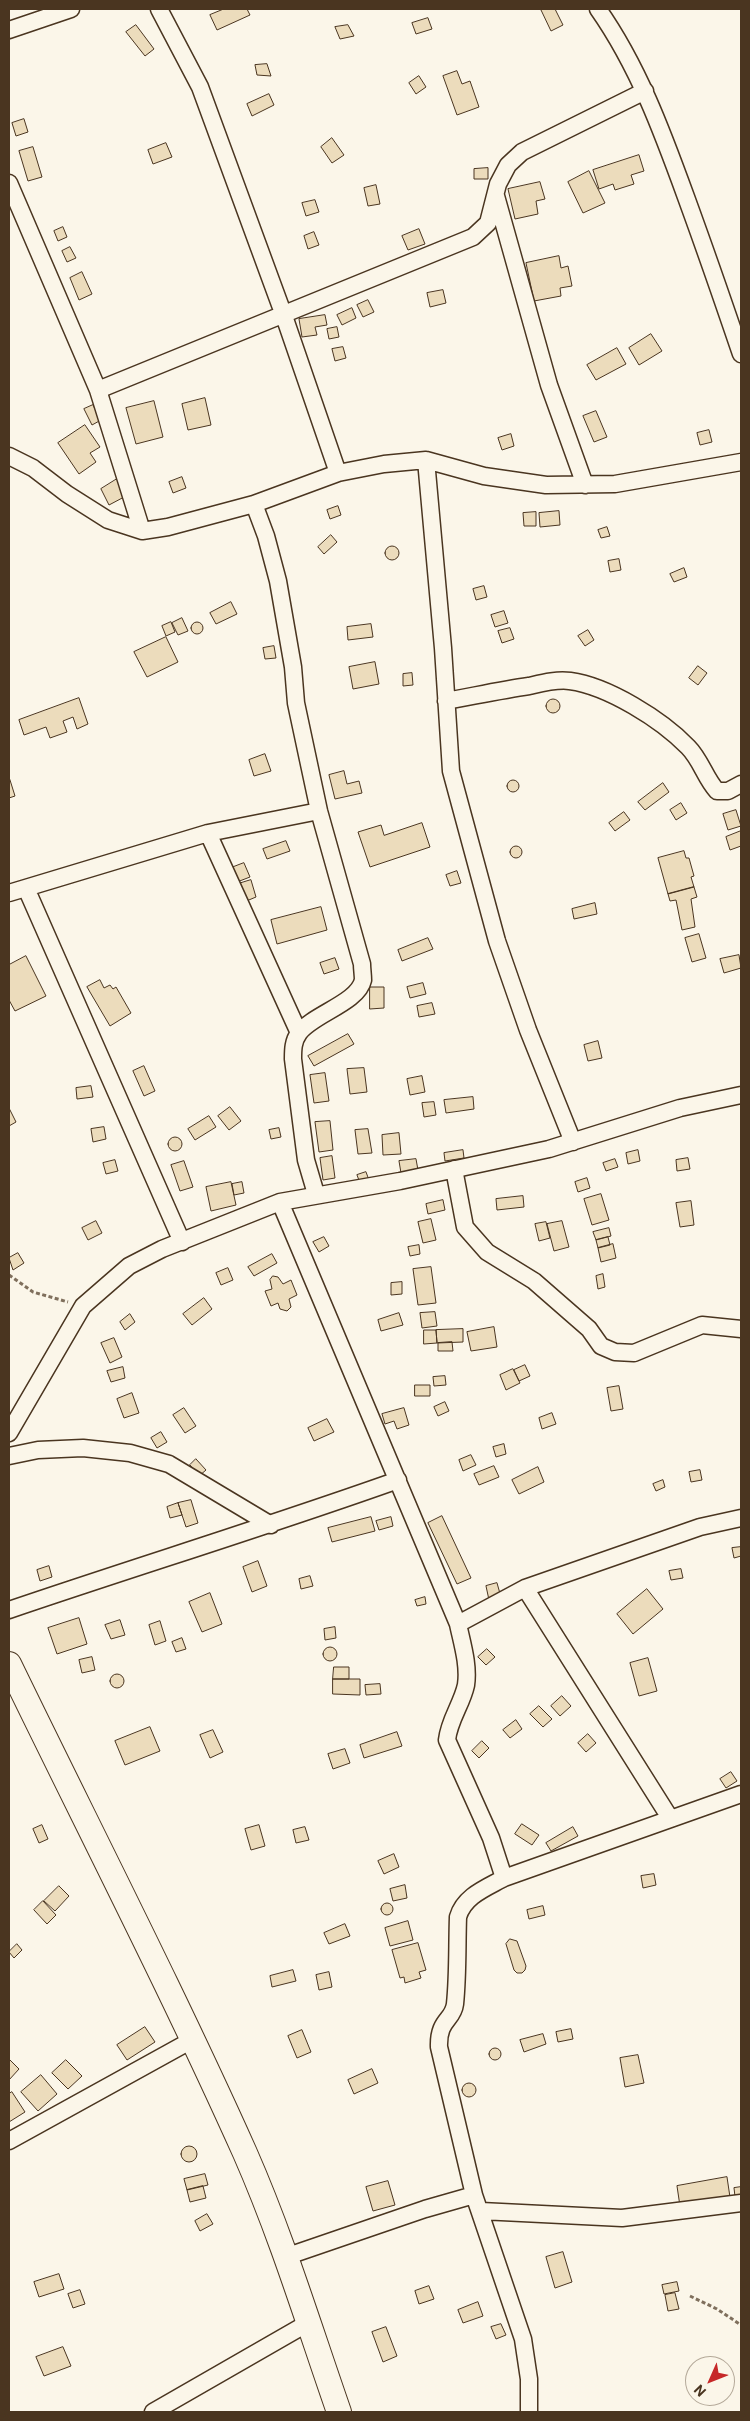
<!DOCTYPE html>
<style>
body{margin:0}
#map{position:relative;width:750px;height:2421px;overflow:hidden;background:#fbf6e9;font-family:Roboto,sans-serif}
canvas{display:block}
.frame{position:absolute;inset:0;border:10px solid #4a3520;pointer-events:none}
.north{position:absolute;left:685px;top:2356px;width:50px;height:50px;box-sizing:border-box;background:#fbf6e9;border:1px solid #b4a999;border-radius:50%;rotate:226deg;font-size:14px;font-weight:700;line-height:20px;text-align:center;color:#4a3520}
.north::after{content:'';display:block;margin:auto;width:18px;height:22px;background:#c62828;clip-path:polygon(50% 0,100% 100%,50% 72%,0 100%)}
</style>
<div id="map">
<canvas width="750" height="2421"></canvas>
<div class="frame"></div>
<div class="north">N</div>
</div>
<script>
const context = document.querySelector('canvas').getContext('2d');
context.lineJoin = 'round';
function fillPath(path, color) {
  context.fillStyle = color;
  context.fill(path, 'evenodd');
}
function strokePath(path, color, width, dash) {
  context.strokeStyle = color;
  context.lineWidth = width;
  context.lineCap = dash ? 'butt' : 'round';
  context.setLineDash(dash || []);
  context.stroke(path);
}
const building = new Path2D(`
 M224 9H247L250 15 217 30 210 15Z
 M543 9H555L563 25 551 31 541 10Z
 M428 18 432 29 416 34 412 23Z
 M136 25 154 49 145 56 126 32Z
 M348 25 354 36 340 39 335 27Z
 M267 64 271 76 257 75 255 65Z
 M457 71 462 84 470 81 479 107 457 115 443 76Z
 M419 76 426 87 416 94 409 83Z
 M269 94 274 105 252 116 247 104Z
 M24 119 28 132 16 136 12 123Z
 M332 138 344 155 332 163 321 147Z
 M166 143 172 157 153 164 148 150Z
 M33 147 42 177 28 181 19 151Z
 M639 155 644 171 631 175 634 184 615 190 613 184 599 189 593 170Z
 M488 168V179H474V169Z
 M589 171 605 203 583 213 568 182Z
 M540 182 545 199 536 201 538 214 515 219 508 189Z
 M376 185 380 204 368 206 364 188Z
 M315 200 319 212 306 216 302 203Z
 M63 227 67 237 58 241 54 231Z
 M419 229 425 244 408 250 402 236Z
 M314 232 319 245 308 249 304 236Z
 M70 247 76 258 67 262 62 251Z
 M559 256 561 268 568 266 572 286 560 288 561 296 534 301 526 263Z
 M82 272 92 294 79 300 70 278Z
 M443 290 446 303 430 307 427 293Z
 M368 300 374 312 363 317 357 305Z
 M352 308 356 318 342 325 337 315Z
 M325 315 327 325 315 327 317 335 302 337 299 319Z
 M337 327 339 337 329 339 327 329Z
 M651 334 662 351 639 365 629 348Z
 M343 347 346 358 335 361 332 349Z
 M617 348 626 364 596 380 587 365Z
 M205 398 211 425 188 430 182 404Z
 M154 401 163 437 136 444 126 408Z
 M93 405 101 420 92 425 84 409Z
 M596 411 607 437 594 442 583 416Z
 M85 425 100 447 90 453 96 462 79 474 58 443Z
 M709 430 712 442 700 445 697 433Z
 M511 434 514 446 502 450 498 438Z
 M182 477 186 488 173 493 169 482Z
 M117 479 126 496 109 505 101 489Z
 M338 506 341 515 330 519 327 510Z
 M559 511 560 525 540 527 539 513Z
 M536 512V526H524L523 513Z
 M607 527 610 536 601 538 598 530Z
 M331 535 337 542 324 554 318 547Z
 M385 553a7 7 0 1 1 14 0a7 7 0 1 1-14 0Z
 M619 559 621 570 610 572 608 561Z
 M684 568 687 577 674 582 670 574Z
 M484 586 487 597 476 600 473 589Z
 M231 602 237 614 216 624 210 613Z
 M504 611 508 623 495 627 491 615Z
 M182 618 188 631 178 635 172 623Z
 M191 628a6 6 0 1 1 12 0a6 6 0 1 1-12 0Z
 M171 622 175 632 166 636 162 626Z
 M371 624 373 637 348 640 347 627Z
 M510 628 514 639 502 643 498 631Z
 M588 630 594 640 585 646 578 636Z
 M166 637 178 662 147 677 134 652Z
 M274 646 276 658 265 659 263 648Z
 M375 662 379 684 353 689 349 667Z
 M698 666 707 673 698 685 689 678Z
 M412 673 413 685 403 686V674Z
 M79 698 88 724 77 729 73 717 63 721 67 732 50 738 46 727 24 735 19 720Z
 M546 706a7 7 0 1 1 14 0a7 7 0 1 1-14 0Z
 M265 754 271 771 254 776 249 760Z
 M344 771 347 784 359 781 362 793 335 799 329 775Z
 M10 780 15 796 9 798V781Z
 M507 786a6 6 0 1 1 12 0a6 6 0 1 1-12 0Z
 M663 783 669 792 645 810 638 802Z
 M681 803 687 813 676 820 670 810Z
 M736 810 741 826 728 830 723 814Z
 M624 812 630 820 615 831 609 823Z
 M422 823 430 847 370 867 358 832 381 825 384 835Z
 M741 831V846L730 850 726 837Z
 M286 841 290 851 267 859 263 849Z
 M510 852a6 6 0 1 1 12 0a6 6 0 1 1-12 0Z
 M684 851 686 858H689L694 876 691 877 694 887 668 894 658 858Z
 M244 863 250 877 237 882 231 868Z
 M457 871 461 883 450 886 446 875Z
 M251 880 256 897 244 902 238 884Z
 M694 887 697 897 691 899 695 927 682 930 676 900 670 901 668 894Z
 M595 903 597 914 574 919 572 909Z
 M321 907 327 930 277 944 271 920Z
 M699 934 706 958 692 962 685 938Z
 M428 938 433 949 402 961 398 950Z
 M739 955 741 968 724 973 720 959Z
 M26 956 46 996 15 1011 9 1000V965Z
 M335 958 339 969 324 974 320 963Z
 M100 980 104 988 110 985 113 989 116 987 131 1013 110 1026 87 987Z
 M423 983 426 994 410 998 407 987Z
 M370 987H384V1008L370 1009Z
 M432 1003 435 1014 419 1017 417 1006Z
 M348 1034 354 1044 314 1066 308 1056Z
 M598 1041 602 1058 588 1061 584 1045Z
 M144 1066 155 1091 144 1096 133 1071Z
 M364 1068 367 1092 350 1094 347 1069Z
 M325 1073 329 1101 314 1103 310 1075Z
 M422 1076 425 1092 410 1095 407 1079Z
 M91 1086 93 1097 77 1099 76 1088Z
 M473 1097 474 1109 446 1113 444 1100Z
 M434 1102 436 1115 424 1117 422 1103Z
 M230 1107 241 1121 229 1130 218 1116Z
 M10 1110 16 1122 9 1126V1111Z
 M209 1116 216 1127 195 1140 188 1129Z
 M330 1121 333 1150 319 1152 315 1122Z
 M104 1127 106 1139 93 1142 91 1129Z
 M279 1128 281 1137 271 1139 269 1130Z
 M368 1129 372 1153 358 1154 355 1130Z
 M399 1133 401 1154 383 1155 382 1135Z
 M168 1144a7 7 0 1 1 14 0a7 7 0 1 1-14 0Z
 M463 1150 464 1158 445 1161 444 1153Z
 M638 1150 640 1161 628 1164 626 1153Z
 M332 1156 335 1178 323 1180 320 1158Z
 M688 1158 690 1169 677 1171 676 1160Z
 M416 1159 418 1170 401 1173 399 1161Z
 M615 1159 618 1167 606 1171 603 1163Z
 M115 1160 118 1171 106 1174 103 1163Z
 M184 1161 193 1187 180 1191 171 1165Z
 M366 1172 369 1180 360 1183 357 1175Z
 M587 1178 590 1188 578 1192 575 1182Z
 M231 1182 236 1205 211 1211 206 1187Z
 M242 1182 244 1193 234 1195 232 1184Z
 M601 1194 609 1220 592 1225 584 1199Z
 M523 1196 524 1207 497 1210 496 1199Z
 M443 1200 445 1210 428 1214 426 1204Z
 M691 1201 694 1225 680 1227 676 1203Z
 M431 1219 436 1240 423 1243 418 1222Z
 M96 1221 102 1233 88 1240 82 1228Z
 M562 1221 569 1247 554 1251 547 1224Z
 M546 1222 550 1238 539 1241 535 1224Z
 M609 1228 611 1236 596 1240 593 1232Z
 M324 1237 329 1246 319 1252 313 1242Z
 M608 1237 610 1245 598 1248 596 1240Z
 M613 1244 616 1258 601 1262 598 1248Z
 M419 1245 420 1254 410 1256 408 1247Z
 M18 1253 24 1263 13 1270 9 1258Z
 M272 1254 277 1263 254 1276 248 1267Z
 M431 1267 436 1303 418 1305 413 1269Z
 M228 1268 233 1280 221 1285 216 1273Z
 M603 1274 605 1287 598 1289 596 1276Z
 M273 1276 278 1277 283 1284 291 1280 297 1295 289 1299 291 1307 287 1311 280 1309 278 1303 271 1306 265 1291 272 1289 270 1280Z
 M402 1282V1294L391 1295V1283Z
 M204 1298 212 1309 192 1325 183 1314Z
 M435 1312 437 1326 422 1328 420 1313Z
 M399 1313 403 1325 381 1331 378 1320Z
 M130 1314 135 1322 125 1330 120 1322Z
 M494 1327 497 1347 471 1351 467 1332Z
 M463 1329V1342L437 1343 436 1330Z
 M424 1330H436L437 1343 424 1344Z
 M114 1338 122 1357 110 1363 101 1343Z
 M452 1342 453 1351H438V1343Z
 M525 1365 530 1376 519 1381 514 1370Z
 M123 1367 125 1378 111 1382 107 1371Z
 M513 1369 520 1383 506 1390 500 1375Z
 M445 1376 446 1385 434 1386 433 1377Z
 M415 1385H430V1396H415Z
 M619 1386 623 1409 611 1411 607 1388Z
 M132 1393 139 1413 124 1418 117 1399Z
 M445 1402 449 1411 438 1416 434 1407Z
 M184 1408 196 1426 185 1433 173 1415Z
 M404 1408 409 1425 397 1429 394 1421 385 1424 382 1414Z
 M552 1413 556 1424 542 1429 539 1418Z
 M327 1419 334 1432 314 1441 308 1428Z
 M161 1432 167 1442 157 1448 151 1438Z
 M504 1444 506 1454 496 1457 493 1447Z
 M471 1455 476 1465 463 1471 459 1460Z
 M196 1459 206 1470 199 1476 190 1465Z
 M494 1466 499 1477 479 1485 474 1474Z
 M538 1467 544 1482 519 1494 512 1480Z
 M700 1470 702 1480 691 1482 689 1472Z
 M663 1480 665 1487 656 1491 653 1484Z
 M191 1500 198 1523 186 1527 178 1503Z
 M178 1503 182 1515 170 1518 167 1507Z
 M442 1516 471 1578 457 1584 428 1523Z
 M371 1517 375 1531 332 1542 328 1528Z
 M391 1517 393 1526 379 1530 376 1521Z
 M741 1547V1556L734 1558 732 1548Z
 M258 1561 267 1586 252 1592 243 1567Z
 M49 1566 52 1577 40 1581 37 1570Z
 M681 1569 683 1578 671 1580 669 1571Z
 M310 1576 313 1586 301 1589 299 1579Z
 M497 1583 501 1597 489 1600 486 1586Z
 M647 1589 663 1609 633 1634 617 1614Z
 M210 1593 222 1624 202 1632 189 1602Z
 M425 1597 426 1604 417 1606 415 1600Z
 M79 1618 87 1644 57 1654 48 1628Z
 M120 1620 125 1635 111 1639 105 1625Z
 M160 1621 166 1641 155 1645 149 1625Z
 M335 1627 336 1638 325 1640 324 1629Z
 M182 1638 186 1649 176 1652 172 1642Z
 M323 1654a7 7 0 1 1 14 0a7 7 0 1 1-14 0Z
 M487 1649 495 1657 486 1665 478 1657Z
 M92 1657 95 1670 82 1673 79 1660Z
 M648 1658 657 1691 639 1696 630 1663Z
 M334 1667H349V1679H333Z
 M110 1681a7 7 0 1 1 14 0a7 7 0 1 1-14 0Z
 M333 1679H360V1695L333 1694Z
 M380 1684 381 1694 366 1695 365 1685Z
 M562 1696 571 1706 560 1716 551 1706Z
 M539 1706 552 1719 543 1727 530 1714Z
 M516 1720 522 1729 510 1738 503 1730Z
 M150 1727 160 1751 125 1765 115 1741Z
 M213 1730 223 1752 210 1758 200 1735Z
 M397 1732 402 1746 364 1758 360 1745Z
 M588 1734 596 1743 586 1752 578 1743Z
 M482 1741 489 1748 479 1758 472 1751Z
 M345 1749 350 1763 333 1769 328 1754Z
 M731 1772 737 1781 726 1788 720 1779Z
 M522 1824 539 1835 532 1845 515 1834Z
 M42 1825 48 1839 39 1843 33 1829Z
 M259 1825 265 1846 251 1850 245 1829Z
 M305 1827 309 1840 296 1843 293 1830Z
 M573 1827 578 1836 551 1851 546 1843Z
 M394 1854 399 1867 384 1874 378 1861Z
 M654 1874 656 1885 643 1888 641 1876Z
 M405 1885 407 1898 393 1901 390 1889Z
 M59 1886 69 1896 55 1911 44 1901Z
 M43 1901 56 1915 47 1924 34 1910Z
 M381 1909a6 6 0 1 1 12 0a6 6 0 1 1-12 0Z
 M543 1906 545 1915 529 1919 527 1910Z
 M408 1921 413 1940 390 1946 385 1928Z
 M345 1924 350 1936 329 1944 324 1933Z
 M510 1939 517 1941 526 1966 525 1970 522 1973H517L514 1970 506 1944Z
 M418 1943 426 1970 419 1972 421 1978 405 1983 404 1977 400 1978 392 1950Z
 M17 1944 22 1950 14 1958 9 1952Z
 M293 1970 296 1981 272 1987 270 1976Z
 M329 1972 332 1987 319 1990 316 1975Z
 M145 2027 155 2042 127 2060 117 2045Z
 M571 2029 573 2039 558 2042 556 2032Z
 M302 2030 311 2052 297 2058 288 2036Z
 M543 2034 546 2044 524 2052 520 2040Z
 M489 2054a6 6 0 1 1 12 0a6 6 0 1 1-12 0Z
 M638 2055 644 2083 625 2087 620 2058Z
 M9 2059 19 2069 9 2080Z
 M66 2060 82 2076 68 2089 52 2073Z
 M372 2069 378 2083 354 2094 348 2080Z
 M41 2075 57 2094 38 2111 21 2092Z
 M462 2090a7 7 0 1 1 14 0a7 7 0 1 1-14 0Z
 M12 2092 25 2112 9 2122V2094Z
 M181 2154a8 8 0 1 1 16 0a8 8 0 1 1-16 0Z
 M205 2174 208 2185 187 2190 184 2179Z
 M727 2177 731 2204 681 2213 677 2186Z
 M388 2181 395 2205 373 2211 366 2187Z
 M203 2186 206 2198 190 2202 187 2190Z
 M741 2187V2204L736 2205 734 2188Z
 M207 2214 213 2224 200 2231 195 2221Z
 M563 2252 572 2282 555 2288 546 2257Z
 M59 2274 64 2289 39 2297 34 2282Z
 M677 2282 679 2291 664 2294 662 2285Z
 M429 2286 434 2299 419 2304 415 2291Z
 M80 2290 85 2304 73 2308 68 2294Z
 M675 2293 679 2309 668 2311 665 2295Z
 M478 2302 483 2316 463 2323 458 2310Z
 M501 2324 506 2335 496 2339 491 2327Z
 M386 2327 397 2356 383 2362 372 2332Z
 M63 2347 71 2366 44 2376 36 2357Z`);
fillPath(building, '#ecdcbc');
strokePath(building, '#4a3520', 1);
const street = new Path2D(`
 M159 9 200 87 283 313 338 473
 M598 9C638 66 662 131 686 197 705 249 723 301 741 354
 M9 30 71 9
 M9 183 98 390 142 531
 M496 196 549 385 585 485
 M98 390 473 237 488 223 498 184 508 165 522 152 645 91
 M9 456 33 468 67 494 108 520 142 531 168 527 254 504 338 473 384 464 426 460 484 476 546 485 615 484 741 462
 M426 460 443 648 451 771 497 941 528 1030 573 1142
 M254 504 266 536 278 581 293 667 296 703 319 811 362 964C362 969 363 975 363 980 358 1003 313 1014 299 1033 293 1041 293 1050 293 1059L306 1160 316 1194
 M446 701C474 696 501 690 529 686 542 683 557 679 570 681 608 686 662 720 688 747 701 760 705 778 717 791H728L741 784
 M208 833 299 1033
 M26 888 182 1242
 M9 893 208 833 319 811
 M454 1169 465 1227 487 1252 534 1281 589 1329 601 1346 615 1352 634 1353 702 1325 741 1329
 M280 1202 458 1624C462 1643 469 1665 466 1685 462 1704 449 1720 447 1740L491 1838 504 1878
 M9 1433 83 1306 129 1266 162 1249 280 1202 400 1181 549 1149 680 1108 741 1095
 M9 1456 38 1450 83 1448 130 1453 169 1464 271 1525
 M525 1588 670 1818
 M9 1610C138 1566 269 1526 398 1480
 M458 1624 525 1588 700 1527 741 1518
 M9 2141 192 2040
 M481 2211 622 2218 741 2203
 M285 2257 425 2209 474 2195
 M153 2412 308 2323
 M529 2412V2379L523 2339 474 2195 439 2047C438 2019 453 2021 455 2004 458 1975 457 1946 458 1917 464 1896 486 1888 504 1878L741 1794`);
const secondary = new Path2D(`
 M9 1664C88 1827 171 1988 245 2153 282 2237 309 2326 339 2412`);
strokePath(street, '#4a3520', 19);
strokePath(secondary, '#4a3520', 26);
strokePath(new Path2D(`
 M9 1275 33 1292 68 1302
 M690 2296 717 2309 741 2325`), '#7f6f5c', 3, [4, 2.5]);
strokePath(street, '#fbf6e9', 16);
strokePath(secondary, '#fbf6e9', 24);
</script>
